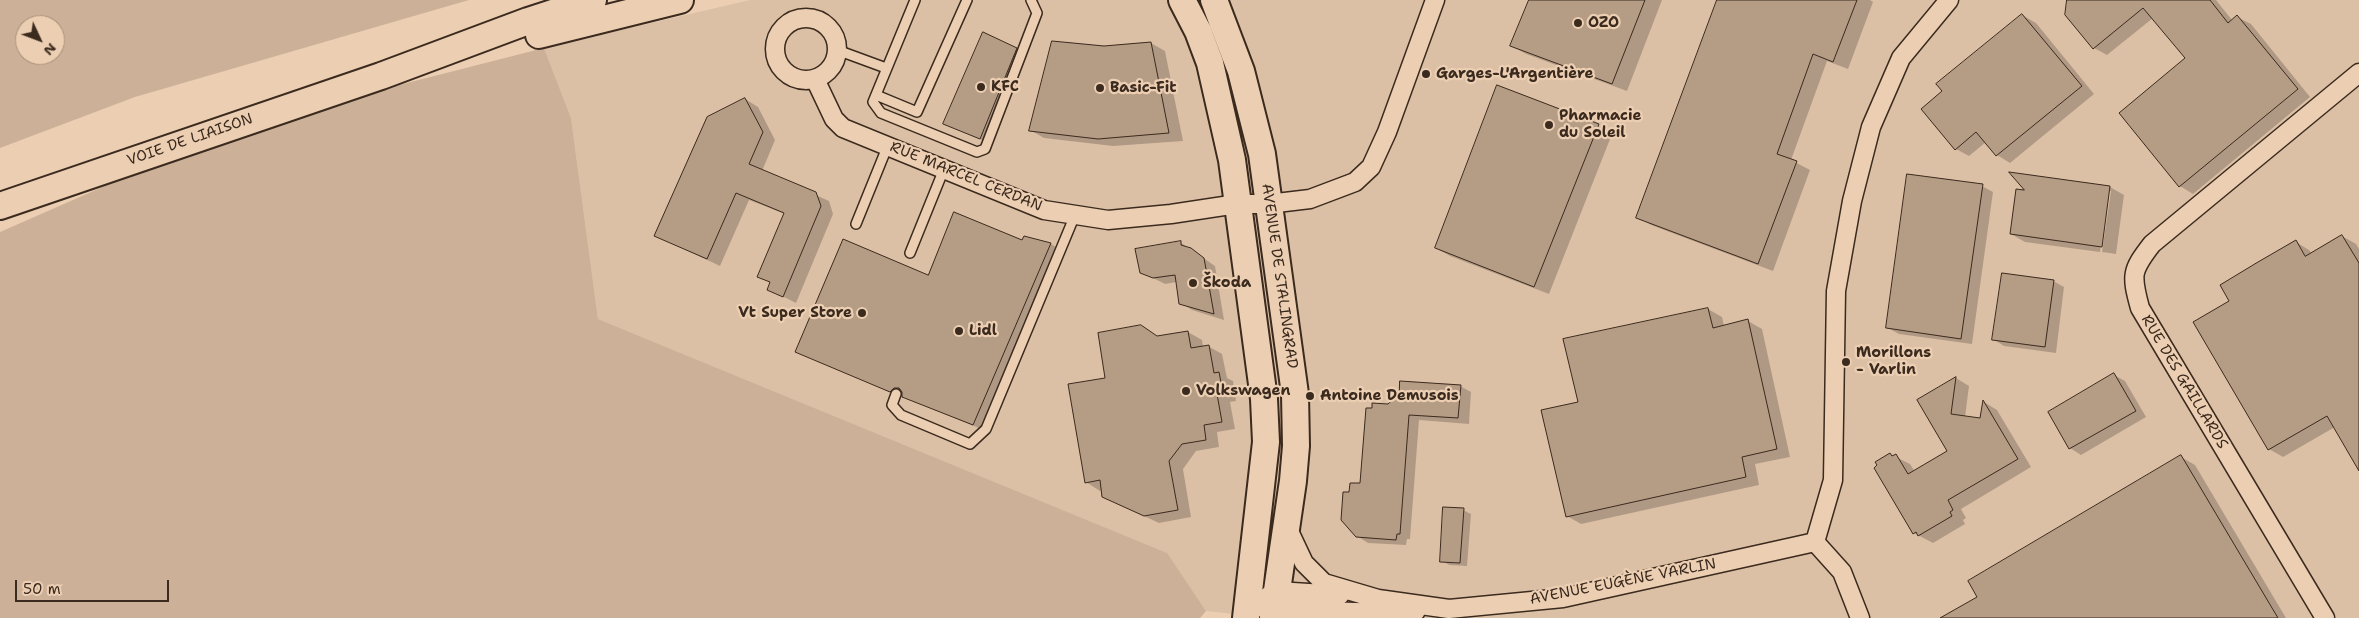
<!DOCTYPE html>
<meta charset="utf-8">
<style>
body{margin:0}
#map{position:relative;width:2359px;height:618px;overflow:hidden;background:#eccfb3;font-family:"Shantell Sans",sans-serif}
canvas{display:block}
.north{position:absolute;left:15px;top:15px;width:50px;height:50px;box-sizing:border-box;background:#eccfb3;border:1px solid #a58d77;border-radius:50%;rotate:133deg;font-size:14px;font-weight:700;line-height:20px;text-align:center;color:#3b2a1e}
.north::after{content:'';display:block;margin:auto;width:18px;height:22px;background:#3b2a1e;clip-path:polygon(50% 0,100% 100%,50% 72%,0 100%)}
.scale{position:absolute;left:15px;top:580px;width:154px;height:22px;box-sizing:border-box;border:2px solid #3b2a1e;border-top:0;padding-left:6px;font-size:15px;line-height:18px;white-space:nowrap;color:#3b2a1e;-webkit-text-stroke:4px #eccfb3;paint-order:stroke}
</style>
<div id="map">
<canvas width="2359" height="618"></canvas>
<div class="north">N</div>
<div class="scale">50 m</div>
</div>
<script>
const context = document.querySelector('canvas').getContext('2d');
context.lineJoin = 'round';
function fillPath(path, color) {
  context.fillStyle = color;
  context.fill(path, 'evenodd');
}
function strokePath(path, color, width, dash) {
  context.strokeStyle = color;
  context.lineWidth = width;
  context.lineCap = dash ? 'butt' : 'round';
  context.setLineDash(dash || []);
  context.stroke(path);
}
function write(font, color, halo, rows, align = 'center') {
  context.font = font + ' "Shantell Sans",sans-serif';
  context.lineWidth = 4.5;
  context.setLineDash([]);
  context.textBaseline = 'middle';
  context.strokeStyle = halo;
  context.fillStyle = color;
  for (const [text, x, y, turn = 0] of rows) {
    context.save();
    context.translate(x, y);
    context.rotate((+turn || 0) * Math.PI / 180);
    context.textAlign = isNaN(turn) ? turn : align;
    if (halo) context.strokeText(text, 0, 0);
    context.fillText(text, 0, 0);
    context.restore();
  }
}
fillPath(new Path2D(`
 M750 0H2359V618H1271L1206 611 1166 553 598 319 571 118 544 48Z`), '#dcc0a5');
fillPath(new Path2D(`
 M0 0H469L135 97 0 148ZM25 25H55V55H25Z
 M544 48 571 118 598 319 1167 553 1206 611 1200 618H0V232L139 171 344 99Z`), '#ccb198');
fillPath(new Path2D(`
 M1530 0H1662L1627 91 1526 54 1512 46Z
 M1718 0H1870L1873 2 1848 69 1827 61 1791 160 1810 170 1773 271 1651 225 1637 217Z
 M2069 0H2216L2232 20 2237 17 2251 24 2310 97 2193 194 2180 186 2187 58 2153 18 2107 55 2094 48Z
 M2022 15 2036 23 2094 94 2010 163 1997 155 1986 142 1969 156 1956 149 1944 91Z
 M1151 43 1165 51 1183 141 1113 146 1044 138 1030 130 1104 47Z
 M1016 49 1027 55 991 144 945 124Z
 M1497 87 1598 126 1612 134 1549 294 1450 256 1436 248Z
 M745 99 758 107 775 140 762 171 829 201 833 214 796 303 768 289 771 283 758 276 785 214 749 200 720 266 656 236Z
 M1982 186 1993 192 1972 344 1899 334 1888 328Z
 M2110 187 2124 195 2116 254 2102 252 2111 191H2108L2100 252 2025 242 2011 234Z
 M2342 236 2356 244 2359 249V468L2335 427 2283 457 2269 449 2231 302 2296 242 2309 250 2312 254Z
 M1024 238 1051 244 1063 251 986 431 904 397 903 398 797 351 928 277 1023 242Z
 M1180 242 1215 266 1224 320 1192 310 1181 303 1177 282 1165 284 1141 272Z
 M2053 281 2064 287 2056 353 2004 346 1993 339Z
 M1708 309 1722 317 1724 326 1748 321 1762 329 1790 457 1755 464 1759 485 1581 524 1567 516 1579 403Z
 M1141 327 1159 337 1188 332 1202 340 1203 347 1208 346 1222 354 1227 378 1233 381 1236 401 1230 402 1235 429 1217 432 1219 447 1196 451 1183 469 1191 517 1159 523 1118 504 1104 496 1103 490 1100 491 1086 482 1107 379Z
 M2114 375 2125 381 2146 417 2081 455 2070 448 2050 413Z
 M1956 378 1969 386 1965 417 1981 419 1984 402 1997 410 2031 467 1961 509 1966 518 1963 520 1965 524 1933 543 1914 533 1890 454 1910 464 1915 472 1949 451 1919 401Z
 M1460 386 1471 392 1469 424 1419 420 1410 539H1407L1406 545 1368 543 1357 536 1350 494 1361 485 1389 405Z
 M2181 457 2195 465 2286 618H1955L1978 597Z
 M1463 510 1471 514 1467 566 1449 565 1442 561Z`), '#0003');
const building = new Path2D(`
 M1529 0H1645L1612 84 1510 46Z
 M1717 0H1857L1833 62 1813 54 1777 154 1797 161 1758 264 1636 218Z
 M2067 0H2210L2228 23 2237 15 2298 89 2179 187 2119 113 2185 58 2143 8 2093 49 2065 15Z
 M2022 14 2082 86 1996 156 1976 132 1955 150 1921 109 1942 91 1936 84Z
 M983 32 1017 48 980 139 943 124Z
 M1052 41 1104 46 1151 42 1169 133 1098 139 1029 131Z
 M1497 85 1599 124 1534 287 1435 248Z
 M745 98 763 132 749 164 816 192 821 206 783 297 767 290 770 282 757 277 784 213 736 193 707 259 654 236 707 117Z
 M2009 172 2110 186 2102 247 2010 234 2016 189 2024 190Z
 M1907 174 1983 184 1961 339 1886 328Z
 M954 212 1022 240 1024 236 1051 243 973 425 902 397V392L899 388H894L890 392 795 352 843 239 928 275Z
 M2342 235 2359 263V471L2327 416 2268 450 2193 322 2229 301 2220 285 2258 262 2296 240 2305 256Z
 M1181 241V245L1191 248 1204 258 1214 314 1179 304 1175 275 1153 278 1140 273 1135 249Z
 M2002 273 2054 280 2045 347 1992 340Z
 M1708 308 1713 328 1748 319 1777 449 1742 457 1746 477 1566 517 1541 410 1578 402 1563 339Z
 M1141 325 1157 336 1188 331 1191 348 1209 345 1214 373 1219 372 1223 393 1217 394 1222 422 1204 425 1206 440 1182 444 1169 461 1178 510 1144 516 1102 497 1100 480 1085 483 1068 384 1105 378 1098 333Z
 M2114 373 2136 411 2069 449 2048 412Z
 M1956 377 1951 414 1980 418 1983 400 2018 459 1948 500 1953 510 1950 512 1952 516 1918 536 1916 532 1913 534 1874 468 1877 465 1875 462 1890 453 1892 456 1896 454 1908 474 1947 451 1917 400Z
 M1400 381 1461 385 1458 418 1409 415 1400 534H1397L1396 540 1356 537 1341 520 1343 492H1349L1350 483H1360L1366 408H1372V403L1388 404 1399 394Z
 M2181 455 2278 618H1940L1977 597 1968 581Z
 M1443 507 1464 508 1460 563 1440 562Z`);
fillPath(building, '#b59c85');
strokePath(building, '#3b2a1e', 1);
const lane = new Path2D(`
 M915 0 873 102 881 113 977 152 985 149 1037 13 1031 0
 M837 50 886 68
 M876 95 917 112 967 0
 M856 224 888 145
 M910 253 944 169
 M896 394 892 405 901 415 970 444 986 429 1075 215`);
const street = new Path2D(`
 M775 49a31 31 0 1 1 62 0a31 31 0 1 1-62 0Z
 M815 79 834 119 843 128 1044 210 1108 220 1171 214 1237 204H1268L1310 199 1355 182 1371 167 1387 132 1435 0
 M1288 529 1304 563 1324 583 1378 599 1449 609 1563 598 1815 542
 M1815 542 1833 480 1836 291 1852 201 1871 127 1901 58 1949 0
 M1815 542 1842 572 1860 618
 M1268 596 1277 591 1340 595
 M1265 609 1385 613 1416 611
 M2325 618 2140 308C2131 275 2131 271 2152 244L2359 73`);
const primary = new Path2D(`
 M1182 0 1198 31 1210 63 1232 160 1264 399 1266 442 1246 618
 M1214 0 1241 71 1262 154 1295 394 1296 446 1293 481 1273 618
 M539 35 680 0
 M0 206 381 76 528 21 593 0`);
strokePath(lane, '#3b2a1e', 12);
strokePath(street, '#3b2a1e', 21);
strokePath(primary, '#3b2a1e', 30);
strokePath(lane, '#eccfb3', 9);
strokePath(street, '#eccfb3', 18);
strokePath(primary, '#eccfb3', 26);
for (const [x, y, r, color] of [
 [1578,23,5,"#3b2a1e"],
 [1426,74,5,"#3b2a1e"],
 [981,87,5,"#3b2a1e"],
 [1100,88,5,"#3b2a1e"],
 [1549,125,5,"#3b2a1e"],
 [1193,283,5,"#3b2a1e"],
 [862,313,5,"#3b2a1e"],
 [959,331,5,"#3b2a1e"],
 [1846,362,5,"#3b2a1e"],
 [1186,391,5,"#3b2a1e"],
 [1310,396,5,"#3b2a1e"]
]) {
  const dot = new Path2D();
  dot.arc(x, y, r, 0, 2 * Math.PI);
  context.fillStyle = color;
  context.fill(dot);
  strokePath(dot, '#eccfb3', 2);
}
write('bold 15px', '#3b2a1e', '#eccfb3', [
 ["OZO",1588,23],
 ["Garges-L'Argentière",1436,74],
 ["KFC",991,87],
 ["Basic-Fit",1110,88],
 ["Pharmacie",1559,116],
 ["du Soleil",1559,133],
 ["Škoda",1203,283],
 ["Vt Super Store",852,313,"right"],
 ["Lidl",969,331],
 ["Morillons",1856,353],
 ["- Varlin",1856,370],
 ["Volkswagen",1196,391],
 ["Antoine Demusois",1320,396]
], 'left');
write('15px', '#3b2a1e', '#eccfb3', [
 ["VOIE DE LIAISON",190,140,-19],
 ["RUE MARCEL CERDAN",966,177,22],
 ["AVENUE DE STALINGRAD",1279,276,82],
 ["RUE DES GAILLARDS",2184,382,59],
 ["AVENUE EUGÈNE VARLIN",1623,582,-11]
]);
</script>
